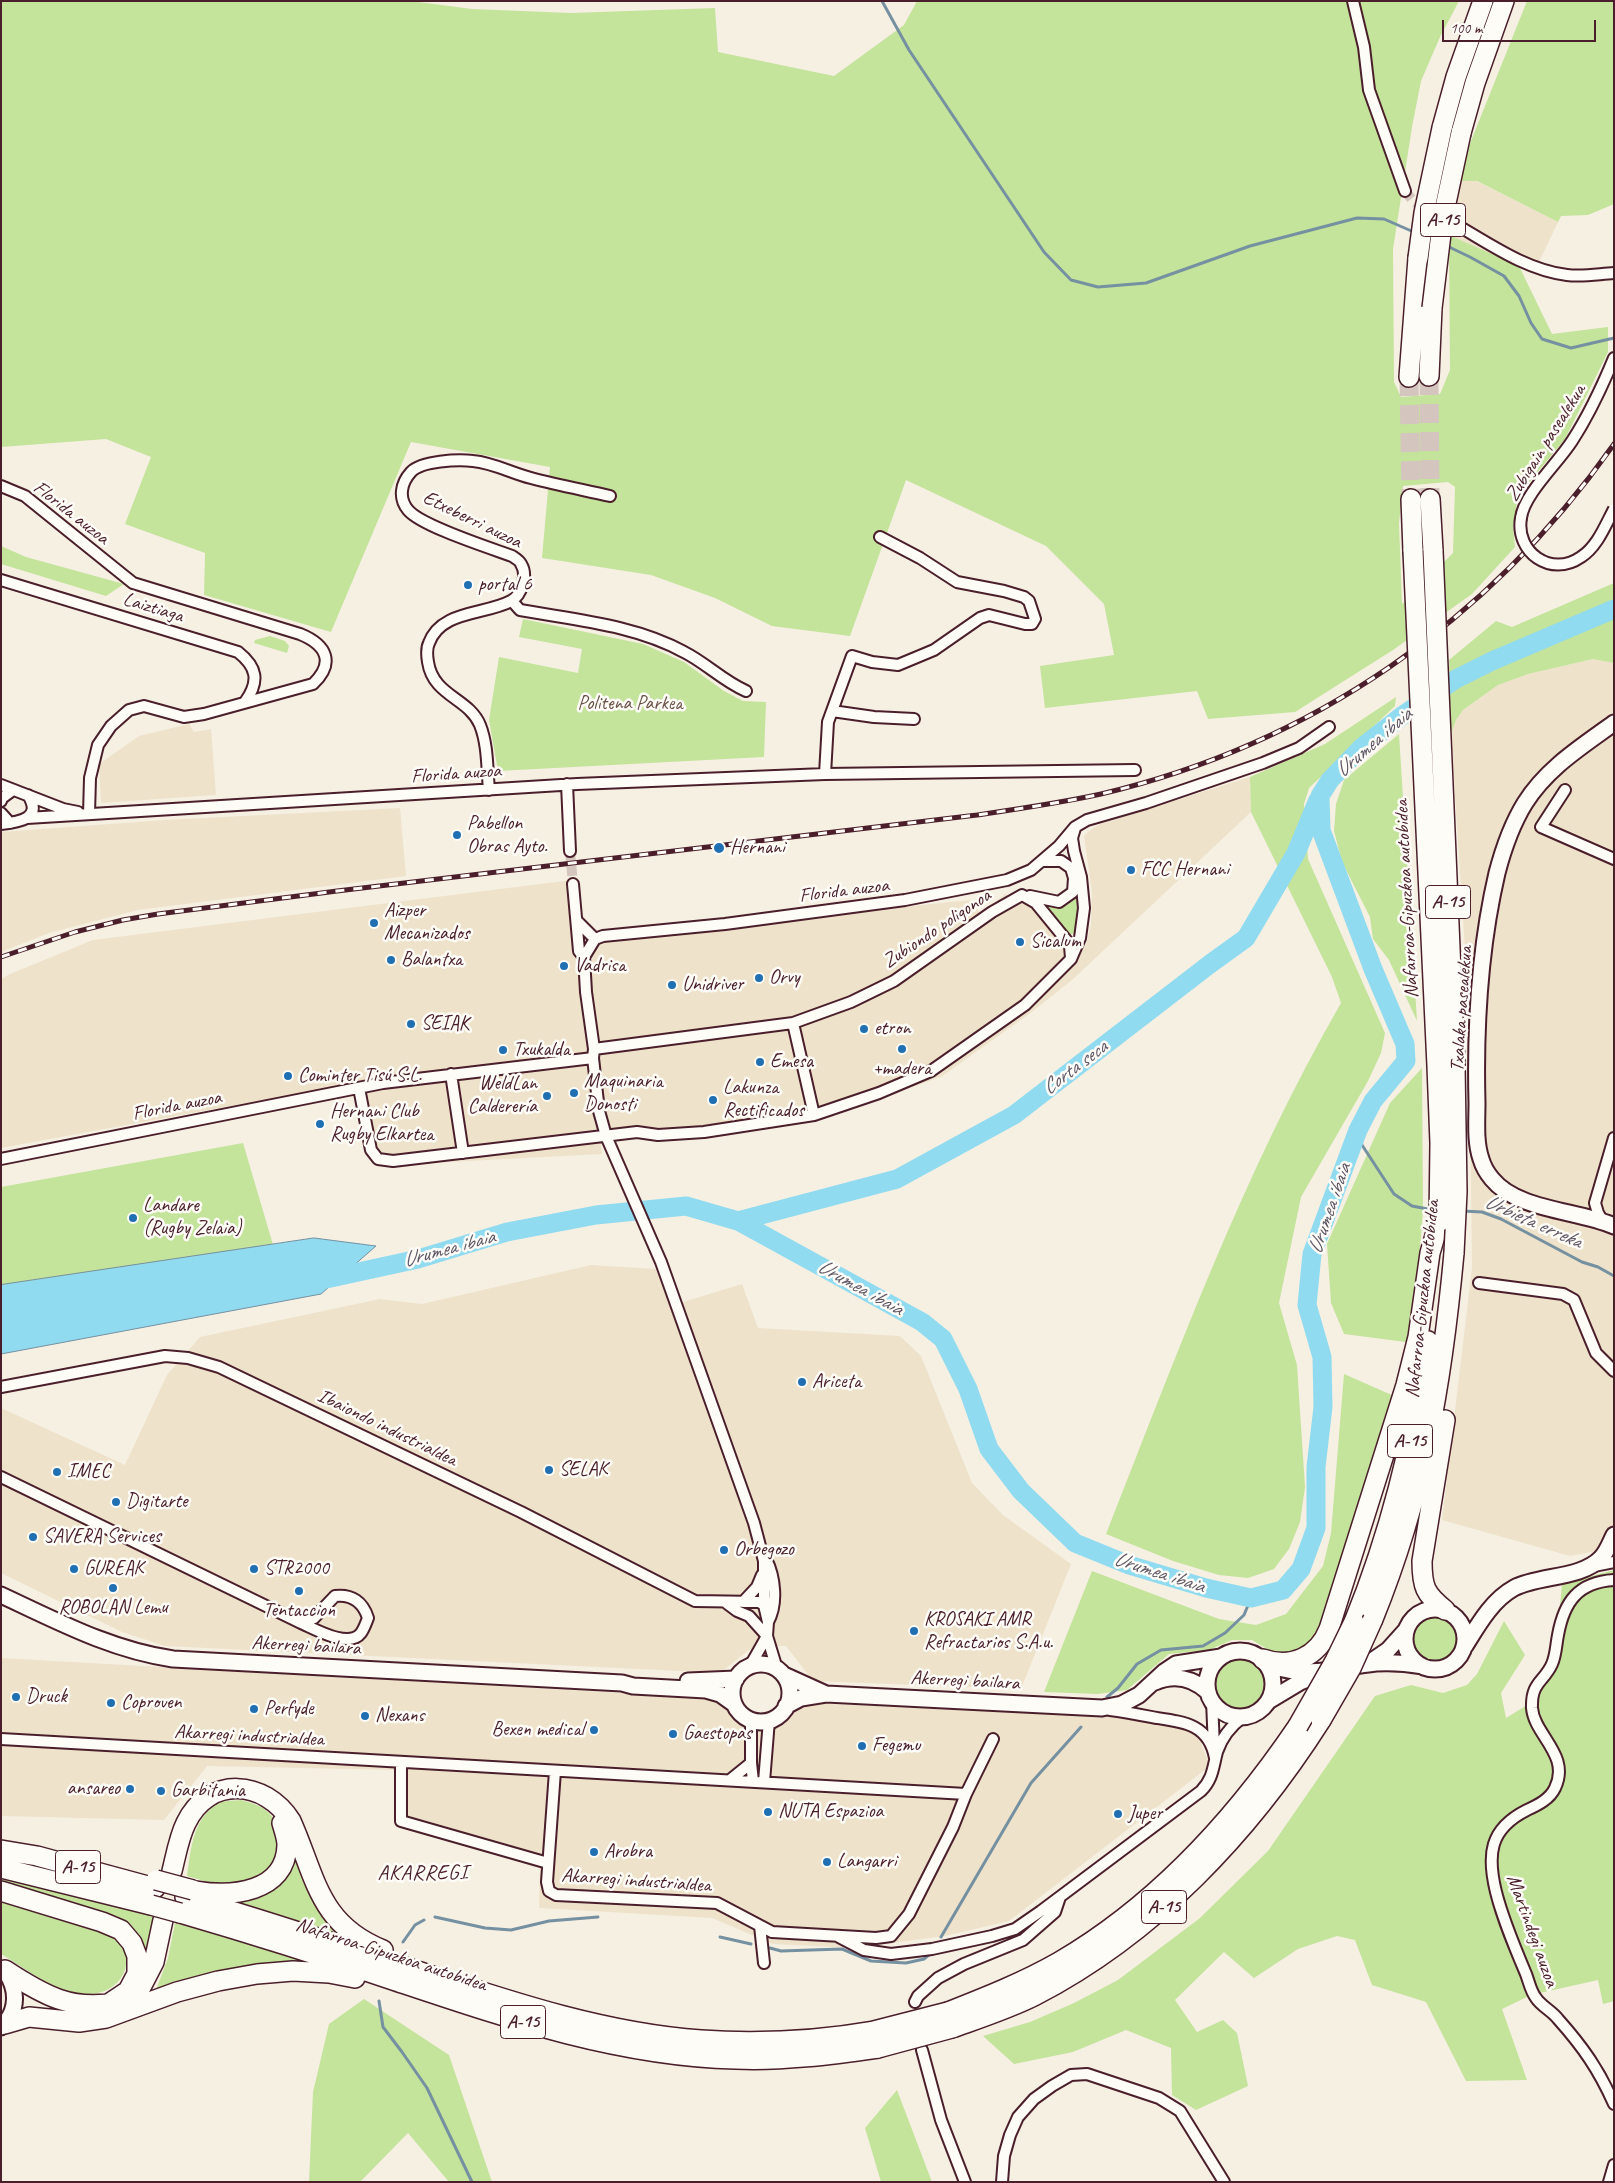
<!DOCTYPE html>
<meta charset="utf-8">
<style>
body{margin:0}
#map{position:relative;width:1615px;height:2183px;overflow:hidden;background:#f6f0e3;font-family:Caveat,sans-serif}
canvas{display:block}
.frame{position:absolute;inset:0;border:2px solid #4a1f2b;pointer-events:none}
.scale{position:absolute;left:1442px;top:20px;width:154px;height:22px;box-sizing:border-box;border:2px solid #4a1f2b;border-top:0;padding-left:6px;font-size:15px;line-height:18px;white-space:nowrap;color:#4a1f2b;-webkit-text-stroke:4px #fdfcf7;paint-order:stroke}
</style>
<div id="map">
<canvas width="1615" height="2183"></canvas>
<div class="frame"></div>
<div class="scale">100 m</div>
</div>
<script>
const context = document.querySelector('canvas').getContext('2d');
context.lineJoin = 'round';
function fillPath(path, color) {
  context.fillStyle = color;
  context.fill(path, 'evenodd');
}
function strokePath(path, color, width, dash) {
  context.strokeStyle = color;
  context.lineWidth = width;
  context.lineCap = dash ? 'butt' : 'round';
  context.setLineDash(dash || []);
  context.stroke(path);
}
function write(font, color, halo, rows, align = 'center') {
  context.font = font + ' Caveat,sans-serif';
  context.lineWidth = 5;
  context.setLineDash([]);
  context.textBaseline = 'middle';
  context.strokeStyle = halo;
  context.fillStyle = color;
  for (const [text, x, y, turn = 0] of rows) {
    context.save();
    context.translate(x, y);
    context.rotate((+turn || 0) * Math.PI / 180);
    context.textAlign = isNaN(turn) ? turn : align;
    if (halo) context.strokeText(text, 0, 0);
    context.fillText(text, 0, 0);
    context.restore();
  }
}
fillPath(new Path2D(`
 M1460 181H1476L1558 222 1539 262 1519 266 1449 235 1451 213Z
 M1593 659 1614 663V1548L1570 1556 1442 1520 1472 1268 1469 1011 1451 734 1456 720 1463 710 1498 685 1528 674Z
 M189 724 194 732 211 729 216 795 101 803 99 764 139 736Z
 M1250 777 1251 812 1072 980 1033 1011 941 1077 836 1114 606 1136 586 940 970 900 981 914 1005 894 1027 902 1061 942 1086 945 1091 924 1092 892 1084 836 1088 832 1100 824Z
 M400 808 406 876 138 910 49 933 1 952V832L164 820Z
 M572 880 602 1154 375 1166 361 1082 1 1148V979L10 974 93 940Z
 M591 1265 656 1269 670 1306 742 1284 758 1328 900 1336 921 1356 972 1483 1003 1515 1071 1564 1021 1689 813 1681 786 1646H754L720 1673 165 1646 122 1632 1 1573V1408L125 1465 167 1375 200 1337 380 1299 422 1304Z
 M1 1658 713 1698 726 1704 743 1721 759 1726 775 1724 795 1708 804 1703 1126 1716 1197 1733 1210 1766 1009 1921 945 1936 853 1948 773 1944 712 1918 539 1908 540 1865 396 1825 395 1770 207 1766 164 1820 1 1816Z`), '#eee2ca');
fillPath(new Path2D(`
 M1 1H411L472 9 571 13 715 8 718 52 834 76 904 25 917 1H1459L1440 37 1421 81 1412 127 1393 249 1394 382 1401 397 1440 394 1450 370 1449 235 1519 266 1552 334 1608 327V352L1565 439 1518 496 1513 527 1515 547 1472 594 1393 650 1295 712 1208 719 1197 691 1045 708 1040 666 1114 655 1104 604 1046 546 906 480 850 636 772 626 715 598 651 575 542 558 550 467 411 442 331 632 204 595 205 553 125 524 151 457 106 439 1 447ZM1448 482 1455 487 1453 553 1402 604 1399 523 1403 486Z
 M1527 1H1614V204L1588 215 1561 216 1558 222 1477 181H1460L1467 151Z
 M1 546 26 557 124 584 106 596 1 564Z
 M1614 583V663L1593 659 1528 674 1498 685 1463 710 1456 720 1451 734 1449 660 1496 621 1512 627Z
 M523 619 643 644 684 662 724 691 743 701 766 702 764 757 498 771 489 720 499 657 578 673 582 649 519 637Z
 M270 636 285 641 289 646 287 653 254 643 255 640Z
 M1396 697 1395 706 1309 788 1304 804 1308 859 1385 1033 1381 1053 1368 1081 1301 1197 1279 1303 1297 1365 1305 1487 1300 1522 1289 1549 1274 1569 1248 1578 1219 1575 1173 1561 1106 1534C1177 1354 1244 1171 1341 1003L1332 977 1251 812 1250 777 1325 744Z
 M1399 734 1417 1021 1389 960 1373 939 1370 917 1342 862 1334 831 1336 804 1344 780Z
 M1079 889C1081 903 1078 919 1075 933L1069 935 1045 906C1063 908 1070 905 1079 889Z
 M1422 1068 1423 1210 1417 1287 1406 1342 1344 1334 1331 1303 1327 1244 1390 1103Z
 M243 1143 274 1248 1 1300V1187Z
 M1344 1374 1394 1396 1329 1606 1318 1632 1310 1644 1295 1655 1279 1656 1252 1640H1232L1209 1650 1169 1654 1127 1690 1098 1694 1044 1692 1092 1571 1219 1619 1256 1625 1286 1614 1323 1566 1331 1533Z
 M1614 1570V2001L1603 2004 1598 1980 1531 1995 1502 2009 1527 2080 1466 2081 1426 2002 1372 1985 1355 1940 1337 1936 1298 1949 1254 1978 1224 1952 1175 2000 1197 2032 1223 2020 1237 2033 1248 2086 1196 2110 1172 2095 1171 2048 1126 2030 1073 2052 1014 2064 983 2036 1030 2022 1074 2003 1118 1980 1200 1918 1268 1851 1375 1696 1411 1685 1443 1693 1467 1685 1477 1674 1504 1621 1525 1655 1501 1693 1506 1718 1537 1699 1541 1687 1554 1670 1561 1645 1559 1617 1562 1584Z
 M1412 1639a23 23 0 1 1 46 0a23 23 0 1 1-46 0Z
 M1216 1684a25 25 0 1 1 50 0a25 25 0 1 1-50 0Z
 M241 1800C251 1803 261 1805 269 1813 289 1835 276 1871 251 1881 230 1890 208 1882 187 1876 191 1849 193 1814 222 1802 227 1800 235 1801 241 1800Z
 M293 1845 340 1934 238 1902Z
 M1 1877 116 1904 153 1917 146 1956 136 1938 1 1885Z
 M1 1897 107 1933C144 1954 123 1997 84 1994 52 1991 28 1970 1 1954Z
 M175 1923 207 1930 316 1964 156 1990 168 1958Z
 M364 1999 449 2055 492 2182H449L408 2133 360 2182H309L313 2092 329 2024Z
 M897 2090 932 2182H881L865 2128Z`), '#c4e39b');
const water = new Path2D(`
 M314 1238 376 1246 321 1294 1 1354V1285Z`);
fillPath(water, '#90dbf0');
strokePath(water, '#7490a1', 1);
strokePath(new Path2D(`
 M882 1 909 50 1044 252 1071 280 1098 287 1146 283 1250 246 1357 218 1384 219 1416 233
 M1447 246 1470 257 1504 276 1519 296 1531 323 1542 339 1571 348 1614 338
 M1358 1130 1362 1145 1394 1194 1412 1206 1433 1210
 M1462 1211 1482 1212 1501 1219 1582 1262 1598 1267 1614 1276
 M1107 1697 1118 1688 1137 1664 1161 1650 1203 1646 1225 1633 1244 1615 1251 1598
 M435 1917 485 1928 511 1930 549 1921 598 1917
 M720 1937 751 1944
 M941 1937 1031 1783 1081 1727
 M403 1942 415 1925 424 1920
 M770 1948 781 1951 842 1949 871 1961 906 1963 924 1959 931 1953
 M379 2001 383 2027 402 2052 427 2088 472 2182`), '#7490a1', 3);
strokePath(new Path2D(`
 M738 1221 897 1179 1014 1115 1210 964 1246 938 1296 853 1318 800
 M317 1281 418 1259 507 1232 596 1215 686 1206 738 1221 922 1322 943 1339 968 1389 989 1449 1021 1491 1075 1543 1129 1565 1206 1588 1251 1598 1283 1590 1301 1569 1316 1528V1467L1323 1407 1322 1357 1307 1305 1312 1254 1358 1130 1373 1101 1406 1061 1405 1044 1373 969 1321 830 1320 796 1330 780 1361 748 1403 715 1456 679 1492 661 1614 609`), '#90dbf0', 19);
strokePath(new Path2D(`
 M1405 191 1414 202 1427 209
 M570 851 573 884`), '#d4c6be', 10, [10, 5]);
strokePath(new Path2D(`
 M1429 376 1430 499
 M1409 377 1411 499`), '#d4c6be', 19, [19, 9]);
const minor = new Path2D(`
 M1353 1 1364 47 1369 90 1405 191
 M1455 224C1490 244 1526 270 1567 275 1583 277 1598 274 1614 273
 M1 486 25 496 133 583 300 634C327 645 335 663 313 684L204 714 184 717 144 706 129 710 111 726 98 745 90 778 89 814
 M1521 518C1524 494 1558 463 1572 441 1589 415 1602 387 1614 358
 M1 580 238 652C257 667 260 681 245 702
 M512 601 520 610C575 620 635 625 684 652 706 663 723 681 746 691
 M832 711 874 717 914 719
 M825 774 828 722 852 656 872 662 898 665 934 650 980 618 989 615 1025 624H1032L1035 619 1029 601 1024 597 1004 591 957 582 920 558 880 537
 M567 784 570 851
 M1 785 63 809 78 812
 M489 790C487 769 488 745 480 725 469 698 433 696 428 662 427 656 426 649 429 643 441 610 485 615 511 601 522 595 528 575 521 564 520 561 515 558 512 556 490 548 421 526 408 510 398 498 401 483 411 472 421 461 458 459 473 461 494 463 511 473 531 478 557 485 584 490 610 496
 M1565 790 1541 827 1614 859
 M1 801 2 798 13 790
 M1 813 10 823
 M27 818 577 784 825 774 1135 770
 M1 824C19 822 43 819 28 795
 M573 884 579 951 584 957
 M1030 896 1059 902 1073 892 1074 878 1071 868 1061 861H1043
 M577 921 595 939
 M793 1023 814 1115
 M594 1049 793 1023 851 1002 894 981 992 912 1022 895 1036 903 1067 941 1070 946 1071 958
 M451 1074 463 1153
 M359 1088 371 1150 378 1159 393 1161 637 1132 658 1135 704 1132 814 1115 879 1093 931 1071 1025 1005 1071 959 1080 938 1084 908 1081 877 1074 851 1072 838 1075 828
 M1 1159 383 1083 593 1058
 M1603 1222 1598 1213 1595 1203 1614 1138
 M1479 1283 1563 1294 1574 1300 1596 1353 1614 1371
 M1 1387 165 1356 188 1358 219 1367 521 1512 695 1601 759 1602 764 1605
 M1 1477 301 1623C315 1629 349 1649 361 1633 364 1629 366 1623 368 1618 363 1602 352 1594 335 1596L314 1618 301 1623
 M766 1559C775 1577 778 1604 768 1622
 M1594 1566 1614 1562
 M1614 1580C1578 1582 1564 1602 1558 1635 1556 1645 1556 1655 1552 1664 1544 1682 1531 1682 1532 1708 1534 1735 1571 1755 1555 1788 1550 1799 1538 1805 1527 1810 1489 1829 1487 1855 1496 1892 1503 1920 1515 1948 1526 1974 1529 1982 1531 1992 1536 1998 1541 2006 1552 2011 1558 2019 1583 2047 1599 2070 1614 2104
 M725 1602 737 1611 749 1616 767 1636
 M743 1602 757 1587 762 1575
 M750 1666 767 1636
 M777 1669 767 1636 768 1622 764 1605V1561L754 1523 661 1262 606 1136 599 1111 593 1058 594 1049 586 992 584 957 595 939 603 936 725 924 905 900 1007 880 1031 870 1059 846 1075 827 1087 820 1146 803 1263 763 1299 748 1329 727
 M1212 1701 1214 1747
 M1110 1710C1126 1712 1141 1715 1157 1718 1185 1722 1209 1725 1215 1758
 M751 1720V1763L753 1781
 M1 1739 966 1794 953 1827 909 1914 891 1936 876 1938 772 1932 717 1903 556 1895 549 1891 547 1882 555 1771
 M401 1762V1821L548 1863
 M730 1780 751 1763
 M764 1782 769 1720
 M966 1794 993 1739
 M760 1926 764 1963
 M839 1937 864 1950 891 1954 932 1949 992 1936 1015 1929 1041 1911 1201 1791C1213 1779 1213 1767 1217 1752 1222 1737 1231 1726 1243 1717
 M915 2002 918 1996 938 1978 964 1964 1023 1940 1055 1912 1060 1897
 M922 2050 941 2120 965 2182
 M1002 2182 1004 2156 1010 2135 1018 2117 1034 2099 1052 2086 1071 2075 1087 2074 1159 2098 1180 2111 1224 2182
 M1609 2182 1614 2165`);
const secondary = new Path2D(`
 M1614 723C1581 747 1547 768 1525 803 1512 824 1503 850 1497 873 1480 946 1475 1028 1477 1103 1477 1121 1475 1142 1481 1159 1483 1166 1487 1173 1492 1179 1518 1211 1578 1210 1614 1226
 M1 1595C57 1621 111 1650 173 1659L622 1683 633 1686 706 1690 720 1694 734 1704
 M1405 1639a30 30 0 1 1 60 0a30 30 0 1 1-60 0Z
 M1465 1646C1478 1625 1492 1600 1514 1588 1539 1575 1581 1579 1601 1558 1607 1552 1610 1543 1614 1535
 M1207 1684a33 33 0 1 1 66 0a33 33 0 1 1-66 0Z
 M1369 1663 1388 1650 1406 1630
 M732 1693a29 29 0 1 1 58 0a29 29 0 1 1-58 0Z
 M1273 1666C1310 1679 1338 1667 1376 1663 1391 1662 1406 1663 1422 1666
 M784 1675 826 1694
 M688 1681 736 1679
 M1155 1682C1174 1674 1193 1678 1208 1692
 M1270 1700 1300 1682 1318 1675
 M786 1706 801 1698 826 1694 1102 1708 1122 1704 1139 1695 1164 1672 1176 1664 1221 1657
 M1 2027C19 2012 18 1987 4 1970`);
const motorway = new Path2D(`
 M1442 128 1456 77 1483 1
 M1461 133 1475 83 1504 1
 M1429 376 1432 308
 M1409 377 1418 258
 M1411 499 1413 551
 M1430 499 1433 551
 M1445 1420 1422 1561C1422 1587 1425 1594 1445 1610
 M1373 1619C1423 1496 1442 1384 1454 1253
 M1354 1622C1391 1531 1414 1438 1428 1341
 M1263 1659C1291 1669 1318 1657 1329 1629L1406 1385 1418 1337 1430 1253 1439 1222
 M1 1850 37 1856 155 1888
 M1 1868 151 1905
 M172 1871C176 1855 179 1837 186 1823 209 1775 265 1780 291 1821 316 1877 318 1924 383 1950
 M1 1891 102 1922 121 1930 132 1943 137 1956V1974L128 1991 107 2005
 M196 1891C231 1897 286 1893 287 1845 287 1838 284 1830 282 1823
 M185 1897C260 1919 334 1943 408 1968 503 1999 601 2033 701 2040 760 2044 816 2041 874 2031
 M180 1913C252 1934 322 1956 393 1980 504 2017 617 2056 735 2059 783 2061 830 2055 878 2048
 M5 1970C43 1995 72 2012 119 2002
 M138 1993 154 1962 163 1920
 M948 2012C986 1997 1024 1982 1059 1962 1157 1905 1235 1819 1298 1726
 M5 2024 29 2017 79 2022 106 2018 177 1992 218 1981 257 1974 293 1971 329 1973 355 1978
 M952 2028C980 2018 1008 2009 1034 1996 1154 1934 1249 1833 1321 1720`);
strokePath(minor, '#4a1f2b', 14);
strokePath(secondary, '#4a1f2b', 19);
strokePath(motorway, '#4a1f2b', 22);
strokePath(minor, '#fdfcf7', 10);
strokePath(secondary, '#fdfcf7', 15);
strokePath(motorway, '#fdfcf7', 19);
const rail = new Path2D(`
 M1 957 75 932 123 920 158 914 337 891 977 815C1018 809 1060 803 1101 794 1313 744 1489 621 1614 444`);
strokePath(rail, '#4a1f2b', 5);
strokePath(rail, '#fdfcf7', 3, [9]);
const minorBridge = new Path2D(`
 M1521 518C1515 552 1551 578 1581 557 1597 547 1605 526 1614 509`);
const motorwayBridge = new Path2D(`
 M1418 258 1424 213 1442 128
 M1432 308 1443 217 1461 133
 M1413 551 1437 1066 1440 1143 1439 1222
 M1433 551 1455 1065 1457 1192 1454 1253
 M1321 1720 1351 1668 1373 1619
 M1298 1726 1335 1661 1354 1622
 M156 1880 193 1890
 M151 1905 180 1913
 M874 2031 948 2012
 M878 2048 952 2028`);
strokePath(minorBridge, '#4a1f2b', 14, []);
strokePath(motorwayBridge, '#4a1f2b', 22, []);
strokePath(minorBridge, '#fdfcf7', 10);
strokePath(motorwayBridge, '#fdfcf7', 19);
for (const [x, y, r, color] of [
 [468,585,5,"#1f6fb2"],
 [457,835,5,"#1f6fb2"],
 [719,848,6,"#1f6fb2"],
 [1131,870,5,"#1f6fb2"],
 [374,923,5,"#1f6fb2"],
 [1020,942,5,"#1f6fb2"],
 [391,960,5,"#1f6fb2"],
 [564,966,5,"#1f6fb2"],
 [759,978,5,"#1f6fb2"],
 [672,985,5,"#1f6fb2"],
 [411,1024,5,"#1f6fb2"],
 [864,1029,5,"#1f6fb2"],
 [902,1049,5,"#1f6fb2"],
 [503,1050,5,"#1f6fb2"],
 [760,1062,5,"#1f6fb2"],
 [288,1076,5,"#1f6fb2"],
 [574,1093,5,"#1f6fb2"],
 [547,1096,5,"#1f6fb2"],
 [713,1100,5,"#1f6fb2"],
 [320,1124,5,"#1f6fb2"],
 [133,1218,5,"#1f6fb2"],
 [802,1382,5,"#1f6fb2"],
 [549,1470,5,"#1f6fb2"],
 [57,1472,5,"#1f6fb2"],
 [116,1502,5,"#1f6fb2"],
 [33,1537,5,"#1f6fb2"],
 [724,1550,5,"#1f6fb2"],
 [74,1569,5,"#1f6fb2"],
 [254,1569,5,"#1f6fb2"],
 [113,1588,5,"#1f6fb2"],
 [299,1591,5,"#1f6fb2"],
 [914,1631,5,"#1f6fb2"],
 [16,1697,5,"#1f6fb2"],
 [111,1703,5,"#1f6fb2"],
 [254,1709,5,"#1f6fb2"],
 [365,1716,5,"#1f6fb2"],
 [594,1730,5,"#1f6fb2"],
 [673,1734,5,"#1f6fb2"],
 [862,1746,5,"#1f6fb2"],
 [130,1789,5,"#1f6fb2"],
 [161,1791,5,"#1f6fb2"],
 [768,1812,5,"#1f6fb2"],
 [1118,1814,5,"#1f6fb2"],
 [594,1852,5,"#1f6fb2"],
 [827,1862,5,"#1f6fb2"]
]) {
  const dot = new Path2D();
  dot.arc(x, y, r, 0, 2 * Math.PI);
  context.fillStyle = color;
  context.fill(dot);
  strokePath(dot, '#fdfcf7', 2);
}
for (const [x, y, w] of [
 [1443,220,45],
 [1448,902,45],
 [1410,1441,45],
 [78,1867,45],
 [1164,1907,45],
 [523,2022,45]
]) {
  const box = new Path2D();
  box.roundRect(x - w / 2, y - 16.5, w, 33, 4);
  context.fillStyle = '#fdfcf7';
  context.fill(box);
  strokePath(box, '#4a1f2b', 1);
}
write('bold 19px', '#4a1f2b', null, [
 ["A-15",1443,220],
 ["A-15",1448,902],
 ["A-15",1410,1441],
 ["A-15",78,1867],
 ["A-15",1164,1907],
 ["A-15",523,2022]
]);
write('20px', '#4a1f2b', '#fdfcf7', [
 ["Zubigain pasealekua",1546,443,-58],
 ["Florida auzoa",71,513,38],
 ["Etxeberri auzoa",472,520,26],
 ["Laiztiaga",153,608,17],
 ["Florida auzoa",456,774,-4],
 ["Florida auzoa",844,891,-7],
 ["Nafarroa-Gipuzkoa autobidea",1407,899,-93],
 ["Zubiondo poligonoa",937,929,-34],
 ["Txalaka pasealekua",1462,1009,-86],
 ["Florida auzoa",177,1106,-11],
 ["Nafarroa-Gipuzkoa autobidea",1423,1299,-84],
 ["Ibaiondo industrialdea",387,1428,26],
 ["Akerregi bailara",306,1646,3],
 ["Akerregi bailara",965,1681,3],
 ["Akarregi industrialdea",249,1736,3],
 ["Akarregi industrialdea",636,1881,4],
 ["Martindegi auzoa",1532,1931,70],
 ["Nafarroa-Gipuzkoa autobidea",391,1955,18]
]);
write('20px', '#4a1f2b', '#fdfcf7', [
 ["portal 6",478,585],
 ["Pabellon",467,824],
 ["Obras Ayto.",467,847],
 ["Hernani",730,848],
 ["FCC Hernani",1141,870],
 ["Aizper",384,911],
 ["Mecanizados",384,934],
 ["Sicalum",1030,942],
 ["Balantxa",401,960],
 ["Vadrisa",574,966],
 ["Orvy",769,978],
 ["Unidriver",682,985],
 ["SEIAK",421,1024],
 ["etron",874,1029],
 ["Txukalda",513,1050],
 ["Emesa",770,1062],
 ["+madera",902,1069,"center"],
 ["Cominter Tisú S.L.",298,1076],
 ["Maquinaria",584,1082],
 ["Donosti",584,1105],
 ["WeldLan",537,1084,"right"],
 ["Calderería",537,1107,"right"],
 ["Lakunza",723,1088],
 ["Rectificados",723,1111],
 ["Hernani Club",330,1112],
 ["Rugby Elkartea",330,1135],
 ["Landare",143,1206],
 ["(Rugby Zelaia)",143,1229],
 ["Ariceta",812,1382],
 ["SELAK",559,1470],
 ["IMEC",67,1472],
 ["Digitarte",126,1502],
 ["SAVERA Services",43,1537],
 ["Orbegozo",734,1550],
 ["GUREAK",84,1569],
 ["STR2000",264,1569],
 ["ROBOLAN Lemu",113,1608,"center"],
 ["Tentaccion",299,1611,"center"],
 ["KROSAKI AMR",924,1620],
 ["Refractarios S.A.u.",924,1643],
 ["Druck",26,1697],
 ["Coproven",121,1703],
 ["Perfyde",264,1709],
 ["Nexans",375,1716],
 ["Bexen medical",584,1730,"right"],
 ["Gaestopas",683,1734],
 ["Fegemu",872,1746],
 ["ansareo",120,1789,"right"],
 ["Garbitania",171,1791],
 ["NUTA Espazioa",778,1812],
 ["Juper",1128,1814],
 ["Arobra",604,1852],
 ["Langarri",837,1862]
], 'left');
write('20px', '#685047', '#fdfcf7', [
 ["Politena Parkea",630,704]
]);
write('italic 21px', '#5f5766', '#fdfcf7', [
 ["Urumea ibaia",1374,743,-41],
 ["Corta seca",1075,1068,-37],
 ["Urumea ibaia",1330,1209,-71],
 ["Urbieta erreka",1533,1222,24],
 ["Urumea ibaia",449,1249,-15],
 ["Urumea ibaia",860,1288,29],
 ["Urumea ibaia",1159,1573,18]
]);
context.letterSpacing = '1px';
write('21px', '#4a1f2b', '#fdfcf7', [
 ["AKARREGI",423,1873]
]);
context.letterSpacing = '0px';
</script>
